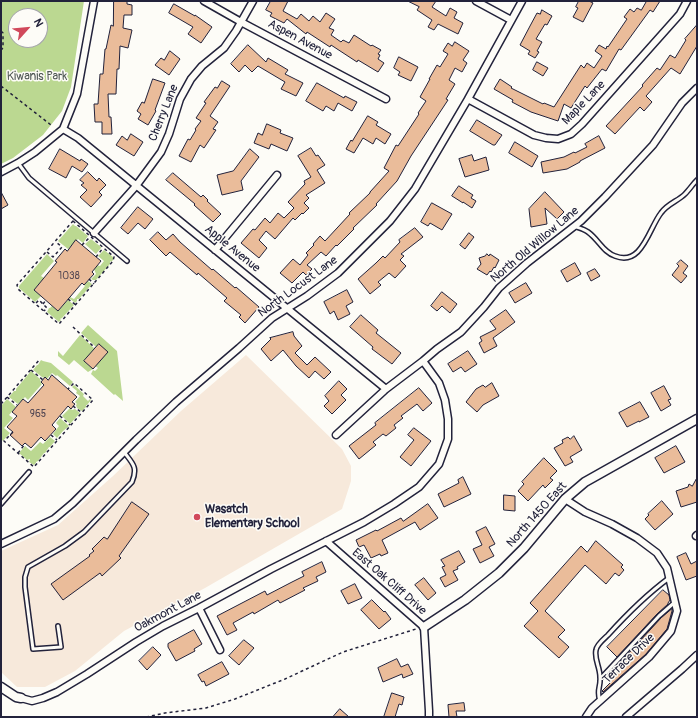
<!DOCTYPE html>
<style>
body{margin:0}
#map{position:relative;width:698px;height:718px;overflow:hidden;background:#fdfcf7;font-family:Pangolin,sans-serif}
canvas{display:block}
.frame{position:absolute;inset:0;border:2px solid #22223b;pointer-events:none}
.north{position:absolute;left:8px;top:8px;width:40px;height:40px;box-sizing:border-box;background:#fdfcf7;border:1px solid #a5a5ac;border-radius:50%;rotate:63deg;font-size:11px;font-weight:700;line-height:16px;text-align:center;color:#22223b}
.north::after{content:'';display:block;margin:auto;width:14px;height:18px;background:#d1495b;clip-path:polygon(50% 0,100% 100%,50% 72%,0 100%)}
</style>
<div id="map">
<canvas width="698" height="718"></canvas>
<div class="frame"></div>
<div class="north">N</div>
</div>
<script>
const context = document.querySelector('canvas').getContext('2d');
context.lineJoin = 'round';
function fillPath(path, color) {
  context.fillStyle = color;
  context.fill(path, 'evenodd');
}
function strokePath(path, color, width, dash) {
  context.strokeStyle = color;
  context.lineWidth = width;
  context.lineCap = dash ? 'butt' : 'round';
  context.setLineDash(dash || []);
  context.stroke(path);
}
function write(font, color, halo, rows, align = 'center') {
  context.font = font + ' Pangolin,sans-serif';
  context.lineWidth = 3;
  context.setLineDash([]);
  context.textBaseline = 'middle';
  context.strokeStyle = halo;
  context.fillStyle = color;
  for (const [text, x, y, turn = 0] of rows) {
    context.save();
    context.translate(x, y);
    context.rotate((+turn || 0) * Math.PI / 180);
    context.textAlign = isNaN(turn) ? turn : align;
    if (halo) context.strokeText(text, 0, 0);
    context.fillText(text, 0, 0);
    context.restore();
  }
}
fillPath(new Path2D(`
 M246 355 342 449 351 466V481L342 509 205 588 124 631 75 671 45 687H17L1 672V551L58 525 113 476 181 411Z`), '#f7e9db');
fillPath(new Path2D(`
 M1 1H84L71 87 62 111 43 135 13 158 1 164ZM16 16H40V40H16Z
 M73 224 75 226H76L88 236 83 243 78 239 68 249 58 241Z
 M91 239 101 247V248L96 254 85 244Z
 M104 250 113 257V260L111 262 110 261V264L96 280H93L91 279 96 274 94 269 97 265 100 266 104 261 98 256Z
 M47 254 54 261 41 276 44 278 34 290 41 296 35 302 19 288V286Z
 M88 281 92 284 79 299H77V301L75 303 69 298 70 297 74 299 85 286 84 285Z
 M68 300 74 305 62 318 60 319 61 320 59 322 47 312 49 308H50L52 306 58 311Z
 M88 325 117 351 123 401 115 394 114 395 91 374 93 370 95 371 98 368 95 366 99 344 96 347 81 333Z
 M80 335 95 349 84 361 93 369 88 372 74 360 69 365 58 356V351L63 356Z
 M41 360 43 361 51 363 73 382 70 386 57 375 56 376 52 373 47 379 45 377 44 378 42 377 33 370 37 365H38Z
 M31 371 40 379 41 383 42 384 28 400 25 397 18 404 9 397 14 391H16V389Z
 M74 385 84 394 83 396 88 401 90 399 91 400 87 405H86V407L82 411 77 408 76 405 77 404 75 402 80 396 76 393 77 391 72 387Z
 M7 399 16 407 9 415 13 418 4 428 10 433 3 441 1 439V406Z
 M70 408 72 410 75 409 80 413 70 424 62 416Z
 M60 418 69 426 63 431 57 438 53 434 59 426 56 423Z
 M50 437 55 441 50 447H49L45 453H44L38 461 36 462V463L34 465 29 462 30 460V459L27 460 19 453 25 446 31 451 40 442 43 444Z`), '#bbd891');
const building = new Path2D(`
 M114 1H127V4L132 5V15H124L123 28 132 30 128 48 120 46 119 69H117L116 94H108L109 117H111L112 134H102V122H95L94 104H98L100 74H103L105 49H106L111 25 113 26Z
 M271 1H288L283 11 297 19 301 14 309 21 313 16 320 22 326 13 335 19 329 28 334 30 331 35 341 42 343 40 349 43 354 35 371 46 372 45 381 50 378 54 380 55 378 59 384 63 378 72 358 60 357 62 331 45 330 47 307 32 306 34 287 19 284 23 270 16 272 13 266 10Z
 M408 1H436L432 7 446 16 450 8 457 12 454 18 463 23 458 34 438 24 434 30 428 27 432 20 417 10 419 7Z
 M579 1H589L593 3 583 22 573 17 578 8 576 7Z
 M647 1H660L653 12 650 10 621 50 619 49 606 71 602 69 587 88 585 86 571 108 564 104 558 121 531 112 512 102 513 100 494 89 500 79 512 87 511 88 543 104 544 103 554 107 581 65 584 68 587 63 594 68 602 56 595 51 599 45 606 49 607 46 608 47 627 19 624 17 630 9 634 12 637 8 641 10Z
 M174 4 195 16V15L212 27 201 43 188 34 193 27 169 13Z
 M542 10 552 16 547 25 545 24 536 39 542 42 537 51 539 52 535 58 528 54 530 51 520 45 530 26 537 13 540 14Z
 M697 25V46L680 74 671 68 646 96 652 102 644 111 640 107 615 134 606 126 643 86 642 85 657 68 660 70 670 55 675 58 686 40 685 39Z
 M455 42 469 51 463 60 467 63 462 72 455 68 449 80 455 84 446 99 448 100 411 156 397 181 376 204 377 205 353 228 354 229 337 246 336 245 326 256 321 252 307 265 312 269 306 275 303 272 292 283 280 273 293 259 300 265 308 255 306 253 314 245 313 244 320 236 325 241 350 214 349 213 370 193V192L389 171 384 168 396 145 398 146 419 114 418 113 426 101 420 97 430 79H429L437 65 440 67 448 54 443 51 448 43 452 46Z
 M248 45 266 62 268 58 288 70 285 74 303 83 296 96 281 89 285 82 258 66 252 72 245 65 239 72 231 64Z
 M170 51 180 59 169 75 155 65 161 58 164 60Z
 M399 57 418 67 411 81 398 75 400 72 394 68Z
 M537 62 548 68 543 76 533 70Z
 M153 79 165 83 155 110 156 111 148 125 138 119 141 114 137 111 142 102 144 103Z
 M222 81 230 86 210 116 218 122 213 129 216 130 204 148 200 145 191 162 179 156 188 139 190 140 196 130 195 129 201 121 196 118 206 103 204 102 215 87 217 88Z
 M317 83 344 98 345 96 357 102 352 111 338 103 334 111 326 106 323 111 306 101Z
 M368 116 378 122 376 125 391 134 385 144 376 138 373 144 363 138 354 153 346 149 351 140 352 141Z
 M477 120 502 135 495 145H493L470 131Z
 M267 124 281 130 280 133 293 138 287 151 271 144 269 149 254 143 258 133 262 135Z
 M131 134 143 142 134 156 116 145 122 136 127 140Z
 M599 136 605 148 580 161V162L567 169 543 173 541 162 564 157 574 152 575 153 587 147 585 144Z
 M515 142 538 156 532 167 509 153Z
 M311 148 316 156 318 155 325 165 317 170 325 183 306 195 309 198 304 203 309 208 303 214 302 213 295 220 293 218 275 239 266 231 259 240 267 248 259 258 241 243 253 229 255 230 265 218 270 223 278 213 284 218 294 208 288 202 305 184 304 181 311 177 298 156Z
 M60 149 80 161 81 159 88 164 82 172 72 166 66 178 49 169Z
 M250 149 259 157 241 181 243 190 222 195 217 175 233 171Z
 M472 155 474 161 486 157 489 170 465 177 459 159Z
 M88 172 97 181 99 178 106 185 99 192 102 195 91 207 80 197 87 190 81 185 84 183 80 180Z
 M173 173 201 197 203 195 208 200 207 201 221 214 213 222 194 205 195 204 166 180Z
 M459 186 473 195 471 198 476 201 472 208 463 202V203L452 196Z
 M1 192 8 205 1 209Z
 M545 192 564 212 557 219 545 208 547 224 531 227 529 209Z
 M432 203 452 214 442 230 430 223 428 226 421 222Z
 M138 207 153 219 145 229 138 223 128 234 121 228Z
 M415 228 423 237 401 254 404 256 400 260 406 266 395 278 389 273 378 282 381 285 370 294 358 279 376 263 383 256 385 258 400 242 399 240Z
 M158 232 166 240 173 234 180 242 212 270 213 269 235 288 236 287 259 307 245 323 239 317 241 315 224 301 227 298 198 273 197 275 170 252 166 256 150 240Z
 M469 233 474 237 465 249 460 245Z
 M76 240 101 261 92 272 94 274 84 285 82 283 58 311 34 290 57 262 55 261 65 249 67 251Z
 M487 254 489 256 490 254 499 260 495 268 494 267 491 272 490 271 487 275 477 269 481 264 479 258 485 256Z
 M681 260 688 266 683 273 687 276 681 283 672 275 679 266 677 264Z
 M575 263 581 274 567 282 561 271Z
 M595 269 600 276 591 281 587 273Z
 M526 283 532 293 515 303 509 293Z
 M347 290 353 302 346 306 350 314 338 320 334 311 330 314 324 302Z
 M442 292 457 304 450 313 442 306 437 311 431 306Z
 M506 310 515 322 493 338 497 346 484 353 479 343 482 341 480 337 496 329 490 321Z
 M361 315 378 330 376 333 401 353 392 364 372 349 373 347 350 327Z
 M293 332 294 336 302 346 295 353 307 365 315 357 331 372 324 379 315 371 309 378 296 366 283 350 271 361 261 349 271 339 270 338Z
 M99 344 108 352 93 369 84 361Z
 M468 351 477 364 465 372 461 367 453 372 448 364Z
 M52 375 77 397 72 402 75 404 71 409 68 406 52 425 56 429 45 441 41 437 31 448 25 443 22 446 10 435 13 432 7 427 17 416 12 412 23 399 28 403 44 385 41 382 45 377 48 380Z
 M339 381 347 389 341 395 346 400 332 414 324 406 329 401 325 396Z
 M492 383 499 396 483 405 477 412 466 402 476 389 483 385 485 387Z
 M664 386 671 399 668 400 671 405 661 411 651 393Z
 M419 388 432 403 423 411 417 404 401 416 403 418 394 425 396 428 386 436 383 434 373 442 376 445 359 459 349 446 376 425 375 423Z
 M640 402 649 417 639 422V421L627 427 619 413Z
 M414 428 431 441 411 466 400 457 414 440 408 435Z
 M574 436 582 450 570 457 573 462 565 466 554 448 563 443 562 440 568 437 570 439Z
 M676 446 685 462 664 473 655 458Z
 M544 458 557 471 550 478 553 480 545 488 543 485 528 501 518 491 524 484 522 482Z
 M463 477 471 494 444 507 438 494 459 483 458 480Z
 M697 478V502L681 507 676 491 688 487 689 484 692 486Z
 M504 495 515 496V511L504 510Z
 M662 501 673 514 655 530 645 519 649 515 648 514Z
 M132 502 149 514 119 556 121 558 102 576 100 573 63 600 51 584 90 556 89 555 94 551 92 549 104 537 107 539Z
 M428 504 438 518 420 530 415 522 382 540 388 553 381 556 380 554 371 558 364 545 359 547 356 540 376 530 377 531 401 518 403 521Z
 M486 527 495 544 489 547 494 556 480 563 473 549 482 545 476 532Z
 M596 541 623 565 621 567 624 570 619 576 615 573 606 584 585 565 545 611 565 630 558 637 569 647 559 658 524 626 538 611 530 603 581 546 587 552Z
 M459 551 465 562 457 567 458 569 453 571 458 580 445 587 440 578 446 575 442 567 445 566 441 560Z
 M686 553 691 564 697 561V576L686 580 677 557Z
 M322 562 326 572 316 577 318 581 303 588 305 590 280 603 278 600 254 614 253 612 233 623 237 630 227 635 217 616 265 591 267 595 292 582 304 576 302 572Z
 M424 578 436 593 428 600 415 585Z
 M355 584 362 598 348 604 341 591Z
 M663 590 669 595 670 600 668 603V604L657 614 617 657 607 647Z
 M372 600 384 612 385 611 391 619 379 629 361 610Z
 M672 609V611L667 629 646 654 603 692 602 691 611 682 606 678 661 618Z
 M194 630 202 644 194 649 195 651 176 661 168 647V644Z
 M244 640 254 648 239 665 229 656Z
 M153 647 161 655 147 670 139 661Z
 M397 659 401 667 408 664 413 674 403 678 402 674 383 682 378 668Z
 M222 662 229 674 206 686 204 681 202 682 198 675Z
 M392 693 404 697 402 705 399 704 395 717H384Z
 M464 703 465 711H456L457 717H449L448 705Z
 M340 709 349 717H333Z`);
fillPath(building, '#eabc9a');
strokePath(building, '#22223b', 1);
const service = new Path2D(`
 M18 163 29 178 127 261
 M574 226C579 228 584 229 588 232 599 240 603 252 615 256 642 267 649 228 661 213 667 204 678 201 685 194 689 190 693 184 697 180
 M1 504 29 472
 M58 626 61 647 33 649 25 587V577L28 567 65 546 84 532 132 482C138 467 133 464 124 452
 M601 678 659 616 675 602
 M600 701C596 690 601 687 600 677 600 667 594 659 596 650 597 644 604 639 608 635 627 614 646 595 669 578`);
const minor = new Path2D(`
 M204 1 241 22 386 99
 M476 1 511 20
 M468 99 534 135 546 138 558 139 571 134 582 124 680 14 687 1
 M63 129 78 138 386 389
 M63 129 77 94 94 1
 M1 172 18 163 35 152 63 129
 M94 233 136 186 161 152 169 134 180 99 191 79 202 66 224 48 236 31 253 1
 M215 250 277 175
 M336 435 386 389 423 361 437 349 461 332 484 307 499 288 527 263 581 221 605 197 653 145 682 103 697 88
 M565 499 585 512 612 524 637 538 657 553 667 568 677 611 671 631 649 657 592 708 586 717
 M696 536 697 535
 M326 541 424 627 429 711V717
 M1 544 54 519 73 503 136 440 176 402 239 348 272 318 307 296 338 273 390 221 415 189 468 99 522 1
 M199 608 220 650
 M21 698 32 701 43 698 57 692 87 674 136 642 163 626 199 608 271 569 364 522 394 504 419 487 439 464 448 439V419L445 400 439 383 423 361
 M626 717 682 669 697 655`);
const tertiary = new Path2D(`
 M424 627 465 600 499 573 524 548 565 499 585 482 697 419
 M1 687 16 697 21 698`);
strokePath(service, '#22223b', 6);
strokePath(minor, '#22223b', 9);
strokePath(tertiary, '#22223b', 11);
strokePath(new Path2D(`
 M1 31 3 33V48L1 50
 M1 86 51 125
 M73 221 114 257 113 261 59 324 18 289 17 285Z
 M82 245 89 238
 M47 252 53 257 62 247 56 242
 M96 257 103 248
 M89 279 94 284
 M68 299 76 305
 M36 303 39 300 47 308 44 311
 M43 304 46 300
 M73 327 95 348
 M31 370 43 380
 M7 397 17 405
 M1 404 40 359
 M73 406 81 412
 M60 416 70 425
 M13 432 4 441 34 467 93 400 74 383 68 389
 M51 435 57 440
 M18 453 25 444
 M146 717 165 713 206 708 235 699 285 679 343 652 416 629`), '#22223b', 1.5, [3, 3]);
strokePath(service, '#fdfcf7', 3);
strokePath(minor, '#fdfcf7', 6);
strokePath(tertiary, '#fdfcf7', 8);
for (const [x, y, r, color] of [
 [197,517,4,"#d1495b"]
]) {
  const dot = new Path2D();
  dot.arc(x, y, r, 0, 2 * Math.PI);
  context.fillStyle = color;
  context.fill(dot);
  strokePath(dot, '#fdfcf7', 1.5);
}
write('10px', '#544853', null, [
 ["1038",69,276],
 ["965",38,414]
]);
write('12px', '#22223b', '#fdfcf7', [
 ["Aspen Avenue",300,40,28],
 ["Maple Lane",584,103,-46],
 ["Cherry Lane",164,113,-68],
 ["North Old Willow Lane",535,245,-40],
 ["Apple Avenue",232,249,39],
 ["North Locust Lane",298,287,-36],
 ["North 1450 East",537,515,-48],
 ["East Oak Cliff Drive",389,582,41],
 ["Oakmont Lane",168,612,-28],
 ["Terrace Drive",629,659,-44]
]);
write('12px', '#505955', '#fdfcf7', [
 ["Kiwanis Park",37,77]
]);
write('bold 12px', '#22223b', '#fdfcf7', [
 ["Wasatch",205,510],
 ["Elementary School",205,524]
], 'left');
</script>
